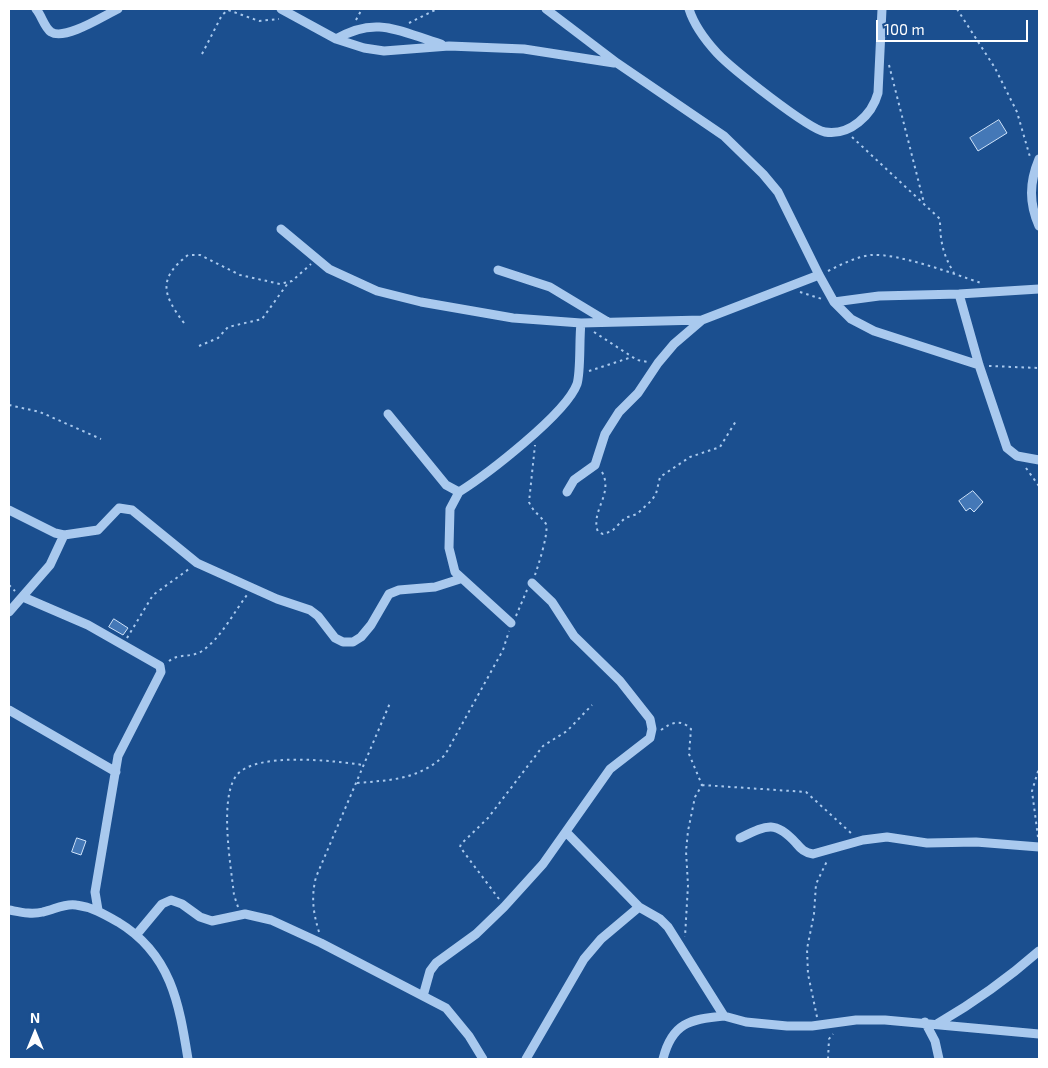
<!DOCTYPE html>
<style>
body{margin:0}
#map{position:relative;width:1048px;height:1068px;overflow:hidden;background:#1b4f8f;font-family:"Exo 2",sans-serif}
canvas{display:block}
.frame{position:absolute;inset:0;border:10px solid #fff;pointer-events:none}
.north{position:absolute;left:10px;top:1008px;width:50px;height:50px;-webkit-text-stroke:4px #1b4f8f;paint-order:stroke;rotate:0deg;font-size:14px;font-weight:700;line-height:20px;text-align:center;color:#fff}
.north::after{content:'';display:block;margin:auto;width:18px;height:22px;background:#fff;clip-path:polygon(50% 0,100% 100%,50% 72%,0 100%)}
.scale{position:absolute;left:876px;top:20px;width:152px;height:22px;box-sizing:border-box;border:2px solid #fff;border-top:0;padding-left:6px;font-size:15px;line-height:18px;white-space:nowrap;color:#fff;-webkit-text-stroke:4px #1b4f8f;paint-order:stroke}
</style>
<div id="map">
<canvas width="1048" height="1068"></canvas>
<div class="frame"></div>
<div class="north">N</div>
<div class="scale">100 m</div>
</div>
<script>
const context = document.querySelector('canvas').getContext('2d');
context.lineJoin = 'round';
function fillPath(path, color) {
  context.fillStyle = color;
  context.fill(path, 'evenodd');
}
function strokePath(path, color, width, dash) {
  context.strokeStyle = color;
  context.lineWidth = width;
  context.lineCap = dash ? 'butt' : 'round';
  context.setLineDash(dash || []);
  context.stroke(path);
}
const building = new Path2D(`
 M999 120 1007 133 978 151 970 138Z
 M973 491 983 502 974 512 970 508 966 511 959 501Z
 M114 619 128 628 123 635 109 627Z
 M77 838 86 841 81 855 72 852Z`);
fillPath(building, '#4478b7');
strokePath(building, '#cfe3fa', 1);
strokePath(new Path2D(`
 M957 9 995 68 1017 112 1030 157
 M356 20 362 9
 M409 23 437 9
 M202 54 222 15 228 10 259 21 279 19
 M889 65 924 203
 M852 137 940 219C940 241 943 255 954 273
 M828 271C842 264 856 257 871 255 898 253 954 274 981 283
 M800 292 822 299
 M184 323C163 295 157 279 188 255H200L240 275 280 284 292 281 311 264
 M594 332 637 360 648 362
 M199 346 218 338 228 327 262 319 288 283
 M989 366 1039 368
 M589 371 632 357
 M9 405 40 412 101 439
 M1026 468 1039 486
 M602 472C614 494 590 511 598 532L603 534 612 531 625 518 637 514 651 501 656 494 660 477 690 457 720 447 736 421
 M535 575C538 566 549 533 546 524 541 516 533 512 529 502L535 445
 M9 585 15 591
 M516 616 527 590
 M127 638 153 595 189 569
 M169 661C179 653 192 658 202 651 221 638 234 612 247 595
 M661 730C672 722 681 719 691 729L689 754 702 785 695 797 688 831 686 851 688 885 685 937
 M357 783C391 780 418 780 445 755L503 650 509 631
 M702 785 806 792 852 834
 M1038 837 1032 791 1039 768
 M499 899 460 847 461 844 488 818 543 746 567 731 592 705
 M238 907 234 895C231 866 219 800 236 776 255 751 335 761 363 765
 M319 932C313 912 311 897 316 877L390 703
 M817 1017 808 974 807 949 814 914 816 884 828 859
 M828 1059 829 1039 833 1034`), '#a9c9ee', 2, [2.5, 4]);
strokePath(new Path2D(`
 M36 9C42 16 44 27 51 32 65 41 105 15 118 9
 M281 9 336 39 364 48 384 51 449 46 524 49 614 63
 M546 9 617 63 724 136 763 174 778 192 819 275 834 302 851 319 874 331 979 365
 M689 9C694 25 706 41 717 53 731 68 808 129 825 132 850 136 872 115 878 93L882 9
 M336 39C377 15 400 32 441 44
 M1039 159C1029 183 1029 203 1039 226
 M281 229 329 269 377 291 421 302 513 318 581 323 702 320 819 275
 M498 270 550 287 608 322
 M959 294 979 365 1007 448 1017 456 1039 460
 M834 302 879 296 959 294 1039 289
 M388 414 446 485 459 492C486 475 566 414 577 384 581 371 579 340 581 323
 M459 492 450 509 449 548 455 572 511 623
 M567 492 574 480 595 465 605 434 619 412 638 393 658 363 674 344 702 320
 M9 510 55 533 64 535 98 530 119 508 132 510 197 563 277 599 310 610 318 616 335 638 343 642H353L361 637 371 625 389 594 399 590 435 587 460 579
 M23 597 88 625 160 666 161 672 118 756 95 892 98 910
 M9 612 50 565 64 535
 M9 710 116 772
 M566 832 639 907 660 919 668 927 724 1016 746 1022 787 1026H812L856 1020H885L1039 1034
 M740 838C767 825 775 820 796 843 801 849 805 853 813 854L863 840 887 837 927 843 976 842 1039 847
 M9 910C20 912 31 915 43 912 54 910 64 903 76 905 92 907 104 914 118 922 171 954 179 1003 188 1059
 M137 934 162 904 171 900 182 904 200 917 212 921 245 914 271 920 321 943 446 1008 469 1036 483 1059
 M423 996 430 971 436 963 476 934 504 907 543 864 610 769 650 738 652 729 650 719 620 681 574 636 552 602 532 583
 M925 1022 935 1041 939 1059
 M937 1024C975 1002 1006 980 1039 951
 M526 1059 584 959 601 939 639 907
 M663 1059C672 1023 690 1019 724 1016`), '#a9c9ee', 9);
</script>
